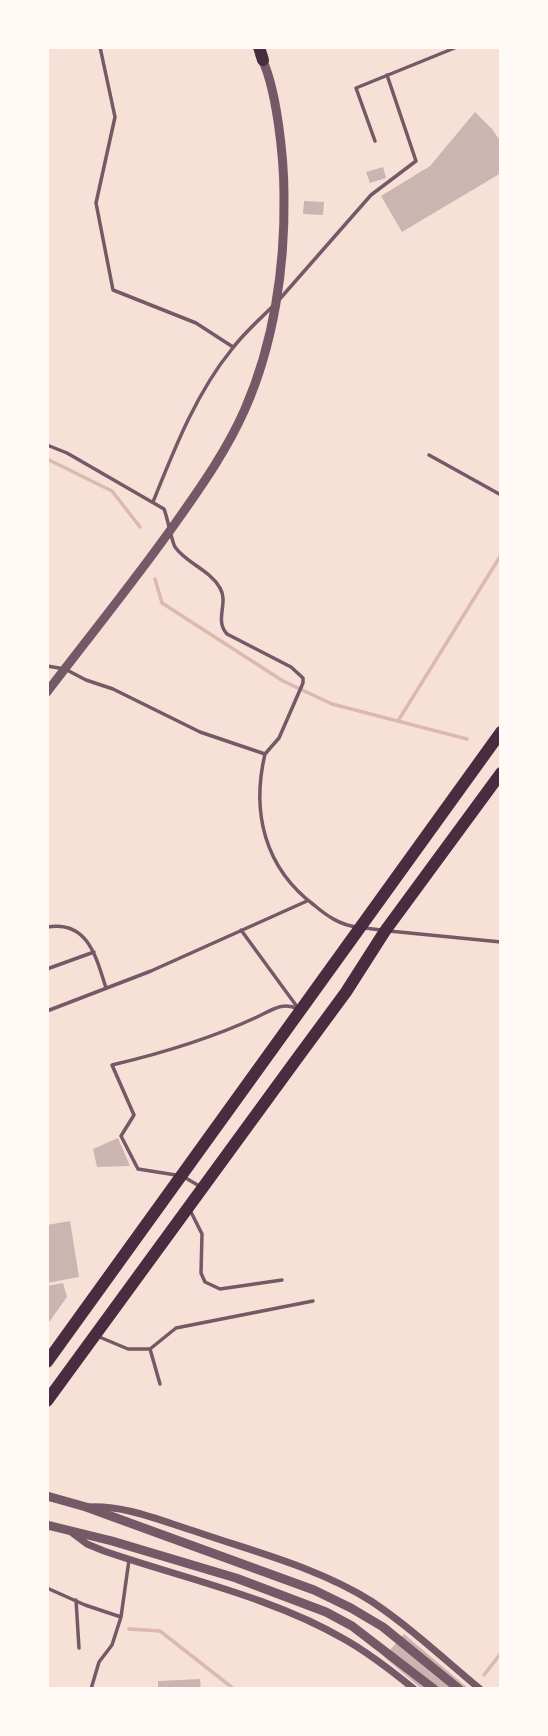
<!DOCTYPE html>
<style>
body{margin:0}
#map{position:relative;width:548px;height:1736px;overflow:hidden;background:#f7e1d7;font-family:"Archivo Narrow",sans-serif}
canvas{display:block}
.frame{position:absolute;inset:0;border:49px solid #fffaf5;pointer-events:none}
</style>
<div id="map">
<canvas width="548" height="1736"></canvas>
<div class="frame"></div>
</div>
<script>
const context = document.querySelector('canvas').getContext('2d');
context.lineJoin = 'round';
function strokePath(path, color, width, dash) {
  context.strokeStyle = color;
  context.lineWidth = width;
  context.lineCap = dash ? 'butt' : 'round';
  context.setLineDash(dash || []);
  context.stroke(path);
}
function fillPath(path, color) {
  context.fillStyle = color;
  context.fill(path, 'evenodd');
}
strokePath(new Path2D(`
 M47 459 112 491 140 527
 M155 579 162 603 283 681 332 704 467 739
 M398 721 501 555
 M129 1629 160 1631 234 1689
 M484 1675 501 1653`), '#dcb8b0', 3.5);
fillPath(new Path2D(`
 M475 112 492 129 501 142V173L402 232 381 196 430 166Z
 M383 167 386 178 370 183 366 172Z
 M304 201 324 202 323 215 303 214Z
 M118 1138 130 1166 97 1167 93 1149Z
 M70 1221 79 1277 47 1283V1225Z
 M63 1283 67 1297 47 1325V1286Z
 M404 1634 469 1689H422L384 1657Z
 M200 1679 201 1689H158V1681Z`), '#ccb4b1');
strokePath(new Path2D(`
 M100 47 115 117 96 203 113 290 196 323 233 347
 M375 141 356 88 457 47
 M278 301 371 195 416 161 387 75
 M47 445 67 453 164 509C168 519 171 539 175 547 186 563 210 570 220 588 229 603 214 620 227 634L291 667 303 678V683L279 738 265 754
 M429 455 501 495
 M153 502C174 450 196 393 232 349 244 333 259 320 273 306
 M47 666 65 669 86 680 113 689 200 732 265 754
 M265 754C251 813 265 868 314 905 327 916 340 925 357 927
 M47 927C88 920 96 957 106 988
 M365 928 381 930
 M241 930 298 1008
 M389 931 501 942
 M47 969 94 952
 M47 1011 151 971 307 901
 M176 1175 138 1169 121 1136 134 1115 112 1065C163 1053 210 1039 257 1017 272 1010 283 1001 298 1009
 M184 1177 201 1187
 M190 1210 202 1234 201 1273 205 1282 220 1289 282 1280
 M97 1336 128 1349H150L176 1328 313 1301
 M150 1349 160 1384
 M47 1588 85 1605 121 1617 112 1645 99 1662 91 1689
 M76 1600 79 1648
 M121 1617 129 1560`), '#755966', 3.5);
strokePath(new Path2D(`
 M88 1507C126 1505 161 1521 197 1532 255 1552 319 1568 371 1601 410 1627 444 1659 480 1689
 M71 1532 87 1544 104 1551C182 1578 272 1597 344 1639 369 1653 392 1671 414 1689`), '#755966', 7);
strokePath(new Path2D(`
 M47 692C91 634 137 578 179 518 203 484 228 448 245 409 274 343 285 267 284 196 284 160 277 86 260 55
 M47 1496 86 1507 314 1590 351 1608 383 1627 459 1689
 M47 1525 112 1541 236 1578 326 1612 352 1626 434 1689`), '#755966', 9);
strokePath(new Path2D(`
 M47 1362 501 732
 M47 1401 293 1064 346 992 385 931 501 773`), '#4a2c40', 12);
strokePath(new Path2D(`
 M259 47 263 60`), '#4a2c40', 12);
</script>
